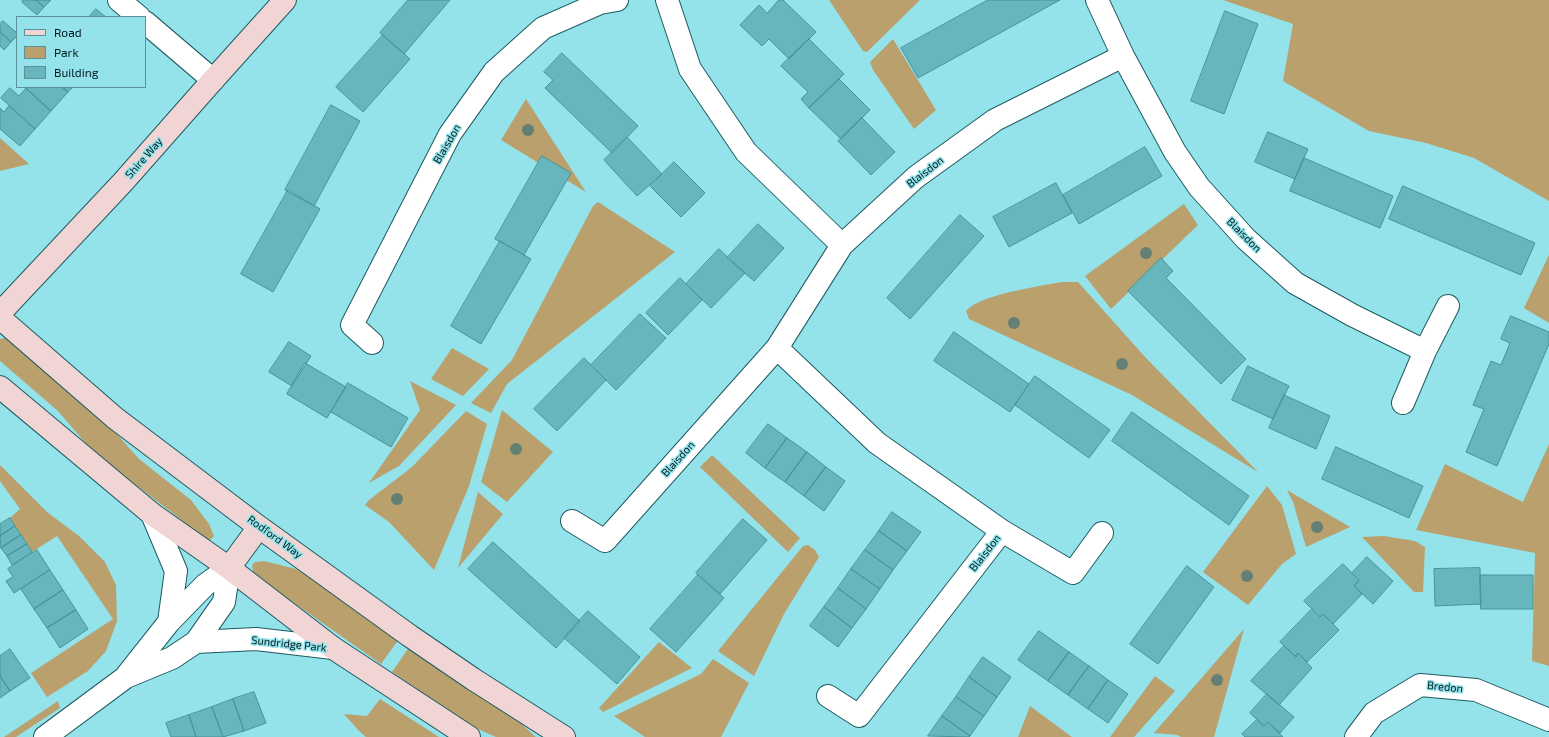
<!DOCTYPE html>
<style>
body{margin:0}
#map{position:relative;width:1549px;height:737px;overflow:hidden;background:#94e3eb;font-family:"Exo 2",sans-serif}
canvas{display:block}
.legend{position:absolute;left:16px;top:16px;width:130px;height:72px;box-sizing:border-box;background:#94e3eb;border:1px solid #599399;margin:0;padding:5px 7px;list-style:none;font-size:12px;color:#001b1f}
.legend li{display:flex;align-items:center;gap:8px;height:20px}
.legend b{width:20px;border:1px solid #599399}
</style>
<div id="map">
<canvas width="1549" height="737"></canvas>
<ul class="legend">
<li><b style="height:5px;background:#f1d5d4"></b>Road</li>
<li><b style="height:11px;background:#b9a06d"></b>Park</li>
<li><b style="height:11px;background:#67b5bd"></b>Building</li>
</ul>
</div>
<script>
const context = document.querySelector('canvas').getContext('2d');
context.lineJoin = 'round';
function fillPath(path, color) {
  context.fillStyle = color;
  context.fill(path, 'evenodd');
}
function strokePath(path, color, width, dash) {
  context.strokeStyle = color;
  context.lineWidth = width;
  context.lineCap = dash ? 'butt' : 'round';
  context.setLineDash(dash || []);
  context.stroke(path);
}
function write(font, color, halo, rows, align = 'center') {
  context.font = font + ' "Exo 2",sans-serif';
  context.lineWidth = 3;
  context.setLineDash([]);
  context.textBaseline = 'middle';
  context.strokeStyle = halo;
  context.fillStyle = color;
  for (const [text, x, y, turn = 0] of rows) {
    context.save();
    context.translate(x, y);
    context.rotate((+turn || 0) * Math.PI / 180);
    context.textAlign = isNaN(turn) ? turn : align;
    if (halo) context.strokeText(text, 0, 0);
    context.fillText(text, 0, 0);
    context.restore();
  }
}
fillPath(new Path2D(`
 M829 0H920L867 52 863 51Z
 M1223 0H1549V201L1474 158 1426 143 1369 131 1283 81 1293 24Z
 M893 39 936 110 914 129 873 70 870 62Z
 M526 99 586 192 501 140Z
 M0 138 29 164 0 171Z
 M598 202 675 252 507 384 491 413 471 403 512 360 593 206Z
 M1184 204 1198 225 1111 309 1085 276Z
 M1549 255V323L1524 308Z
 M1061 282H1078L1146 358 1258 472 1132 395 969 319 966 311C981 294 1037 287 1061 282Z
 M5 338 107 423 139 459 191 500 209 524 214 536 209 541 94 453 58 411 0 361V339Z
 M452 348 489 369 463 396 431 379Z
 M410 381 456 405 399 466 369 483 420 410Z
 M502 410 553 452 507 502 481 482 493 442Z
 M466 411 487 424 469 486 434 570 389 522 365 505 369 500 412 467Z
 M1549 444V666L1532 661 1535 553 1416 530 1445 464 1523 502Z
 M712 455 800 538 788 552 700 467Z
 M0 465 47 512 79 536 105 562 116 585 117 621 106 651 88 671 47 697 31 673 113 619 57 536 32 552 10 518 20 509 0 481Z
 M1267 486 1282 505 1296 554 1282 564 1248 605 1203 572Z
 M1287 490 1350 527 1306 547 1293 502Z
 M478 492 503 514 458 568Z
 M1384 536 1415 541 1425 547 1423 592H1414L1362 537Z
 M808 545 815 550 819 557 784 614 754 676 718 651 803 546Z
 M264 561 296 569 315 580 399 639 381 664 254 575 252 565 255 562Z
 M1244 629 1214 737H1181L1177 735 1154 733Z
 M659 642 692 668 603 712 599 708Z
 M410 646 506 710 536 737H496L469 725 392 672Z
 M713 659 749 683 721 737H645L614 716 701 674Z
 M1155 676 1175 691 1134 737H1110Z
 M380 699 439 737H366L359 731 344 714 367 716Z
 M58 701 60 708 16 737H4Z
 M1030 706 1072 737H1018Z`), '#b9a06d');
const building = new Path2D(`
 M23 0H36L44 7 37 15 22 2Z
 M36 0H51L44 7Z
 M408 0H450L404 54 380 33Z
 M779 0H783L816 32 789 59 769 39 762 46 740 25 759 5 767 13Z
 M988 0H1060L918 78 901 48Z
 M96 9 106 17H89Z
 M1225 11 1258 24 1224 114 1191 101Z
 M3 21 17 33V36L11 42 0 32V24Z
 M0 32 11 42 4 50 0 46Z
 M383 35 410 59 363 112 336 87Z
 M809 39 844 74 809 108 801 99 808 92 781 66Z
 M562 53 638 126 612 153 545 88 553 80 544 72Z
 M839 79 870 110 841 139 809 108Z
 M25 87H62L68 92 51 111Z
 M62 87H73L68 92Z
 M10 88 19 96 26 88 51 111 35 129 1 98Z
 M331 105 360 121 314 206 285 190Z
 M9 106 35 129 20 146 0 129V108L4 112Z
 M862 118 895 152 871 175 838 141Z
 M1268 132 1308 149 1295 179 1255 162Z
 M627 137 662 174 637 196 604 160Z
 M1145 147 1162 176 1079 224 1063 195Z
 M542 156 571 173 524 255 495 239Z
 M1304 158 1393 196 1380 228 1290 191Z
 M674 162 705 193 681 217 650 186Z
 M1056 183 1072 213 1009 247 993 217Z
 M1403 186 1535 243 1521 275 1389 219Z
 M288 190 320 209 273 292 241 274Z
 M960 215 984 236 910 319 887 298Z
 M758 224 784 248 754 281 727 258Z
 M500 241 531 259 481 344 451 326Z
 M719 249 745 273 711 308 686 284Z
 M1161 258 1173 271 1166 278 1246 359 1221 384 1128 291Z
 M680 278 702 300 668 335 646 313Z
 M640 314 666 338 616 390 591 365Z
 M1511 316 1549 332V344L1497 466 1466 452 1484 409 1473 405 1491 361 1501 365 1510 343 1501 339Z
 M954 332 1029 384 1010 412 934 361Z
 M289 342 311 356 292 386 269 372Z
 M584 358 606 380 557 431 534 409Z
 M305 363 346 387 327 418 287 394Z
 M1248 366 1289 386 1273 419 1232 400Z
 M1035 376 1110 430 1089 458 1015 405Z
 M348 383 408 418 391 447 331 412Z
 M1284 395 1330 416 1316 449 1269 428Z
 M1132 412 1249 496 1229 525 1112 441Z
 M768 424 787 438 765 468 746 453Z
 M787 438 807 452 785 482 765 468Z
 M1336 447 1423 486 1409 518 1322 479Z
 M807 452 826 467 804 496 785 482Z
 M826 467 845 481 824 511 804 496Z
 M892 512 921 532 907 551 879 531Z
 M10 518 15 526 0 536V524Z
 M743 519 767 540 720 594 696 573Z
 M15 526 21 535 1 548 0 536Z
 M879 531 907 551 893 570 865 550Z
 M21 535 27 544 7 556 1 548Z
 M493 542 580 621 556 648 468 569Z
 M27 544 32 552 12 565 7 556Z
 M37 550 50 570 14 593 6 581 13 577 8 569Z
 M865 550 893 570 880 589 851 569Z
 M1367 557 1393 581 1373 604 1354 586 1359 580 1352 573Z
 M1343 564 1359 580 1354 586 1362 594 1333 624 1323 614 1320 617 1304 601Z
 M1187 566 1214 587 1158 664 1130 644Z
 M1480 568 1481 604 1435 606 1434 569Z
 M851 569 880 589 866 609 838 588Z
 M50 570 63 590 34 609 21 589Z
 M698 575 724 598 676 652 650 629Z
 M1480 575H1533V609H1481Z
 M838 588 866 609 852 628 824 607Z
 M63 590 76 610 47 628 34 609Z
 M824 607 852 628 838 647 810 626Z
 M1312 609 1320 617 1323 614 1339 630 1307 662 1298 653 1295 656 1280 642Z
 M76 610 88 629 60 648 47 628Z
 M588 611 640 657 617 684 564 638Z
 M1039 631 1069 652 1048 681 1018 660Z
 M1284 646 1296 657 1298 653 1312 668 1279 705 1251 681Z
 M10 649 30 678 10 691 0 676V656Z
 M1069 652 1089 666 1068 695 1048 681Z
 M983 657 1011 677 997 697 969 677Z
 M1089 666 1108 680 1088 709 1068 695Z
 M0 676 10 691 0 698Z
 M969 677 997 697 984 716 956 697Z
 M1108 680 1128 694 1108 723 1088 709Z
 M254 692 266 723 244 731 233 699Z
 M1267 694 1294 717 1280 733 1268 722 1264 726 1250 713Z
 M956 697 984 716 970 736 942 716Z
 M233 699 244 731 223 737 212 707Z
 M212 707 223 737H196L189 715Z
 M189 715 196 737H171L166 723Z
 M942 716 970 736 969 737 928 736Z
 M1257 720 1264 726 1268 722 1283 737H1245L1242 734Z`);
fillPath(building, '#67b5bd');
strokePath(building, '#45949b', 1);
const street = new Path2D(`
 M119 0 139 17
 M667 0 690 69 746 152 842 245
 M1097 0 1123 56 1175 152 1199 187 1246 239 1295 283 1352 315 1425 351
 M145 22 213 80
 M372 343 352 325 450 134 494 72 543 28 600 3 617 0
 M777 348 877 443 1002 531 1073 573 1102 533
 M1403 403 1425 351 1448 306
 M152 514 176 571 169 622
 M572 521 605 541 777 348 842 245 916 177 995 120 1123 56
 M196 642 256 639 333 648
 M127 675 169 622 205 585 229 568
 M828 696 859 716 1002 531
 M45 737 126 677 172 658 196 642 224 602 229 568
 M1356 737 1374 713 1420 685 1476 690 1549 720`);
const secondary = new Path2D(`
 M0 313 123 182 213 80 285 0
 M0 318 115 418 259 527 410 636 473 679 564 737
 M0 387 152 514 229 568 333 648 469 737
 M229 568 259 527`);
strokePath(street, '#1e5b61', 24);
strokePath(secondary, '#1e5b61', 24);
strokePath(street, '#fff', 22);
strokePath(secondary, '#f1d5d4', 22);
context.fillStyle = '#647f74';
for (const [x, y] of [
 [528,130],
 [1146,253],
 [1014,323],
 [1122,364],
 [516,449],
 [397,499],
 [1317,527],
 [1247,576],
 [1217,680]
]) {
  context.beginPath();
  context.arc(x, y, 6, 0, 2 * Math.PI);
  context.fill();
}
write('11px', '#001b1f', '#94e3eb', [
 ["Blaisdon",447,144,-60],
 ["Shire Way",144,158,-49],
 ["Blaisdon",925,172,-38],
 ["Blaisdon",1244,235,45],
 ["Blaisdon",678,459,-48],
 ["Rodford Way",275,537,36],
 ["Blaisdon",985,553,-52],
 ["Sundridge Park",289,644,6],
 ["Bredon",1445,687,6]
]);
</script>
